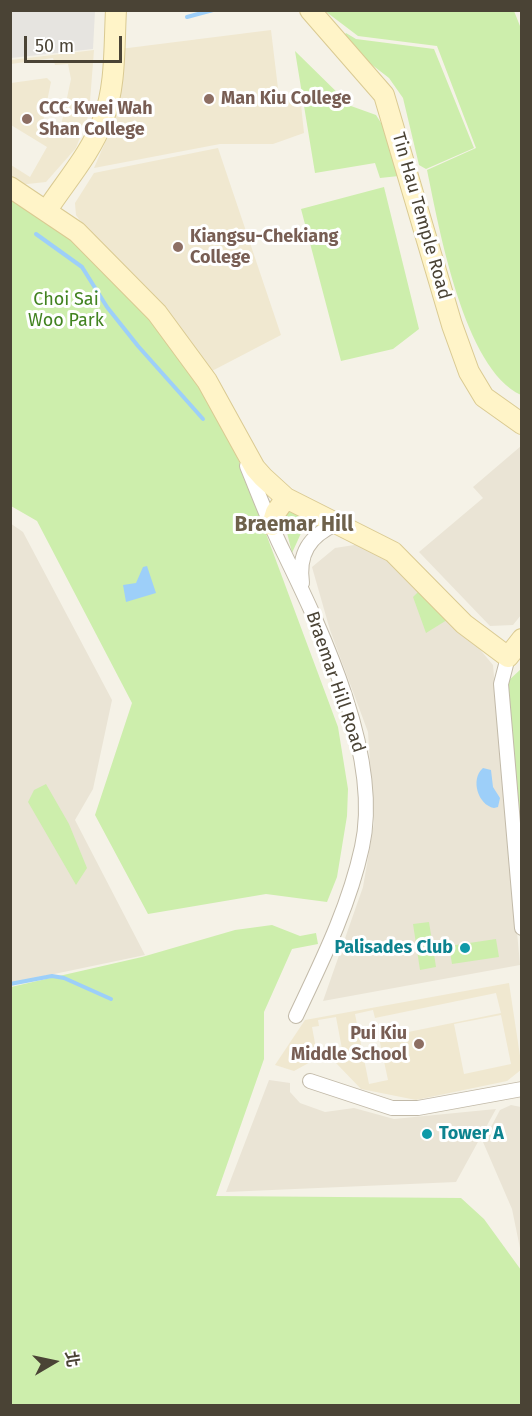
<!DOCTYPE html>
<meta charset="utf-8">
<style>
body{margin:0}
#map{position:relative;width:532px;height:1416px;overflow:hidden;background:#f5f2e7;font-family:"Fira Sans","Noto Sans TC",sans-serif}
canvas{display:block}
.frame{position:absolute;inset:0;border:12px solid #4a4335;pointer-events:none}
.north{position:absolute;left:24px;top:1332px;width:60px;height:60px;-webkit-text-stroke:4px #fff;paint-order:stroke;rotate:81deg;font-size:16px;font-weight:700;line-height:24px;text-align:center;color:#4a4335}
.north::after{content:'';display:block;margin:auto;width:21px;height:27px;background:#4a4335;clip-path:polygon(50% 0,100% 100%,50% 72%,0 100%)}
.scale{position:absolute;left:24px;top:36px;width:98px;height:27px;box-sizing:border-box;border:3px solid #4a4335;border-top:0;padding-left:8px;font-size:18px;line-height:21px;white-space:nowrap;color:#4a4335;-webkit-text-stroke:4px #fff;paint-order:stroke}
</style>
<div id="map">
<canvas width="532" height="1416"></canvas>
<div class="frame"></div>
<div class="north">北</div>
<div class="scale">50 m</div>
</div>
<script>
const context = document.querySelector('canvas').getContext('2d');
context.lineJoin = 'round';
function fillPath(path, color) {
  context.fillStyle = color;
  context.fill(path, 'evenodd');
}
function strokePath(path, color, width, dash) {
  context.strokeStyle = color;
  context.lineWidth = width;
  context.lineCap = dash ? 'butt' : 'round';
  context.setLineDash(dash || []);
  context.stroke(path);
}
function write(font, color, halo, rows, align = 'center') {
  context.font = font + ' "Fira Sans",sans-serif';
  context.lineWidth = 6;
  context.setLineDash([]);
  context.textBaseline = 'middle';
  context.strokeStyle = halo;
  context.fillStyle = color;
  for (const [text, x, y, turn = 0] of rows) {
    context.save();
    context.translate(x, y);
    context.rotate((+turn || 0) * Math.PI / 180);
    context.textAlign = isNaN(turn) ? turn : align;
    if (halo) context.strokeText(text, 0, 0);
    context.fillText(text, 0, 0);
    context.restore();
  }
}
fillPath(new Path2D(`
 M521 446V615L513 625 490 626 419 552 483 498 473 487Z
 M10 523 23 532 112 700 93 789 75 820 145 955 11 983Z
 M367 543 382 551 462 628 493 665 520 965 323 1001 363 887 374 823 368 732 330 630 312 567 335 548Z
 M269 1080 290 1083V1092L300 1103 325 1112 354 1108 394 1119 496 1109 456 1182 226 1192Z
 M511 1105 521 1107V1253L512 1209 483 1142 500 1110Z`), '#eae4d5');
fillPath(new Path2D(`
 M271 30 279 97 300 95 304 133 273 144H220L94 168 113 124 117 100 120 49Z
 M94 50 89 114 76 148 46 182 18 185 11 181V165L30 177 47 147 11 125V83L47 78 51 82 41 131 59 135 71 79 68 64 55 65 53 58 11 64V60Z
 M218 148 281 335 210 372 143 286 89 233 76 215 75 203 94 173Z
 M509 983 522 1069 507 1081 416 1100 361 1089 336 1063 326 1058 314 1060 294 1071 275 1065 305 1020ZM496 993 501 1013 379 1038 388 1080 369 1084 355 1014 373 1010 375 1018ZM501 1015 511 1064 464 1074 454 1024ZM336 1017 342 1049 317 1054 312 1027 319 1026 318 1020Z`), '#f0e8d0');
fillPath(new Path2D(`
 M325 11H514L522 31 521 395C464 369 439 228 427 170L476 148 437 46 358 36Z
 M346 33 356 39 434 49 474 148 426 169 419 165 403 98 389 78 340 40Z
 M295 51 351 106 376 115 385 129 399 176 380 178 375 163 315 173Z
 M384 187 419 329 393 349 341 361 301 209Z
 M11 193 69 233 171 337 233 445 338 727 348 789 347 816 337 877 327 902 266 894 148 914 95 815 132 703 37 521 11 506Z
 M289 506 315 520 302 531 292 553 283 516Z
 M418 592 447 620 426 633 413 597Z
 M521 669V865L508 681Z
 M46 784 69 824 87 868 76 885 28 802 34 790Z
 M429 922 436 967 420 970 413 924Z
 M272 925 300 936 316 933 318 944 292 949 264 1012V1059L216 1196 461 1198 484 1219 521 1270V1405H11V987L142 957 235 930Z
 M496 939 499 957 452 964 449 946Z`), '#cdeeac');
fillPath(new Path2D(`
 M10 11H95L93 49 11 58Z`), '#e6e4e0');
fillPath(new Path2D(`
 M147 566 156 593 126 602 123 585 136 583 143 567Z
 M483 768 491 770 493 787 500 798 498 807 494 808C478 805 470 779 483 768Z`), '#9dcff9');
strokePath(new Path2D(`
 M187 17 213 10
 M36 234 82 267 107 307 138 346 203 419
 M10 984 52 976 64 978 111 999`), '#9dcff9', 4);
const street = new Path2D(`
 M247 466C259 495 270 525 284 553 323 633 382 757 362 847 349 907 322 961 296 1016
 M302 583C298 554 309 536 336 524
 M508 657 501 684 522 928
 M310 1081 392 1108H418L522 1089`);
const secondary = new Path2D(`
 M310 10 384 95 452 325 469 372 484 397 522 424
 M10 187 77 232 157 313 207 381 255 468 263 477 286 498 393 552 464 624 508 657 522 639
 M47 210C66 181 91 153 103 120 116 87 114 46 116 10
 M272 525 276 512 286 498`);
strokePath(street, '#c2baa9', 16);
strokePath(secondary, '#daca92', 22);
strokePath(street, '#fff', 14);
strokePath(secondary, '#fff4c8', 20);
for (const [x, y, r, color] of [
 [209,99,6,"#8d6e63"],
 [27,119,6,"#8d6e63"],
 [178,247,6,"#8d6e63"],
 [465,948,6,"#0f9aa8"],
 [419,1044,6,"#8d6e63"],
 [427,1134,6,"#0f9aa8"]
]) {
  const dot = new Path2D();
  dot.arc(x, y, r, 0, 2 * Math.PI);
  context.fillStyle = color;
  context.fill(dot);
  strokePath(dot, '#fff', 2);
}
write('bold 18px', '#785e54', '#fff', [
 ["Man Kiu College",221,99],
 ["CCC Kwei Wah",39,109],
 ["Shan College",39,130],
 ["Kiangsu-Chekiang",190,237],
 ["College",190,258],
 ["Pui Kiu",407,1034,"right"],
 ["Middle School",407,1055,"right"]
], 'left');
write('18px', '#4a4335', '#fff', [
 ["Tin Hau Temple Road",421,216,74],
 ["Braemar Hill Road",335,682,71]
]);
write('18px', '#428321', '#fff', [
 ["Choi Sai",66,300],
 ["Woo Park",66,321]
]);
write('bold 18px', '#0d838f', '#fff', [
 ["Palisades Club",453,948],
 ["Tower A",439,1134,"left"]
], 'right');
write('bold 21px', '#6e614b', '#fff', [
 ["Braemar Hill",294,525]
]);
</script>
